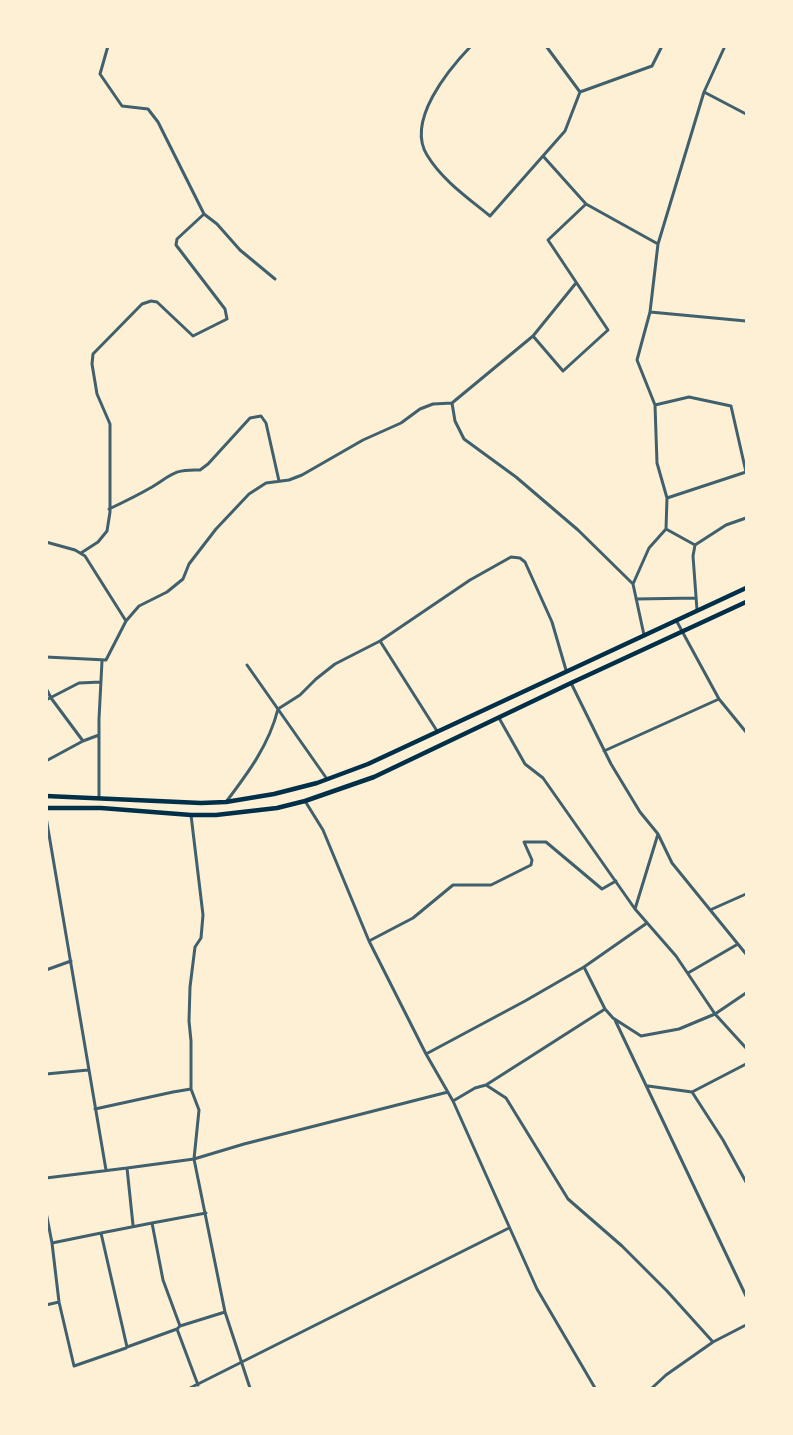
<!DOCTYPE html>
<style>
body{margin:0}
#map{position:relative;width:793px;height:1435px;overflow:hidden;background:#fdf0d5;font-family:"Noto Sans",sans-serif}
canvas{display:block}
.frame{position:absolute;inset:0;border:48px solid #fdf0d5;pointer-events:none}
</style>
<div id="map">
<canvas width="793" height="1435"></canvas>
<div class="frame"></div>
</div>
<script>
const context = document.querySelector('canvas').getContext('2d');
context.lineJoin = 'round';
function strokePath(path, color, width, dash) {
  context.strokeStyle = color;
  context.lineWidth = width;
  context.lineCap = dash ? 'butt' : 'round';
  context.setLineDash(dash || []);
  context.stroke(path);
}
strokePath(new Path2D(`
 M108 46 100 74 122 106 148 109 158 122 204 214 217 224 240 250 275 279
 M471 46C448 70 406 121 427 155 442 180 468 198 490 216L565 131 580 92 546 46
 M580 92 652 66 662 46
 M704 92 746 114
 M543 156 586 204 658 244 704 92 725 46
 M576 283 533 336 563 371 608 330 548 240 586 204
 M650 312 746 321
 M533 336 452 403 455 421 464 439 516 477 578 530 633 584
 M655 405 637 360 650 312 658 244
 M109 509C124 502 138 495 152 487 173 474 174 469 200 470L208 464 250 418 261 416 266 423 279 481
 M666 529 695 545
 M46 542 75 550 85 556 126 621
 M81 553 98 542 107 531 110 512V424L97 394 92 364 93 354 142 304 151 301 157 302 193 336 227 319 225 309 176 245 177 239 204 214
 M636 599 696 598
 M697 610 693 556 695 545 726 525 746 518
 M676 620 719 699 746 732
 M644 635 633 584 649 548 666 529 667 498 657 463 655 405 689 397 731 406 746 472 667 498
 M380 641 437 731
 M46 657 106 660 126 621 139 606 167 592 183 579 189 564 216 529 249 494 266 483 289 480 302 475 363 440 401 423 420 409 433 404 452 403
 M247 665 327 779
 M571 683 611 764 640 812 658 834 672 863 746 954
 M46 688 51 698 83 741
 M46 700 79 683 101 682
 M499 718 525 764 543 778 635 909
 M604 751 719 699
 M46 761 83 741 99 735
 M99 798V719L102 661
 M305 801 323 830 369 941 413 918 453 885H491L531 865 532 860 524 842H546L602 889 616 881
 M226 802C248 773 269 745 278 709L300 695 316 679 335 664 380 641 470 580 511 557 520 558 525 562 552 622 566 670
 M46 817 106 1170
 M710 910 746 894
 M369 941 426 1054
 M584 967 647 923
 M46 970 71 961
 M688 973 738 944
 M746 993 715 1014 746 1048
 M615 1020 746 1296
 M46 1074 88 1070
 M486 1085 605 1009
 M648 1086 692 1092 723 1140 746 1182
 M191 1089 199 1110 194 1159 244 1144 448 1092
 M692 1092 746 1064
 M453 1101 426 1054 525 1001 584 967 605 1009 613 1018 641 1036 679 1029 715 1014 676 956 635 909 658 834
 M95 1109 173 1092 191 1089V1041L189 1021 190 987 195 947 201 938 203 915 191 815
 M127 1168 194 1159 225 1312 250 1388
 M46 1178 127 1168 133 1225
 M46 1212 52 1243
 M152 1223 206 1213
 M59 1302 74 1366 126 1348
 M46 1305 59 1302 52 1243 101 1233
 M180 1326 225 1312
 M177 1329 127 1347 101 1233 152 1223 163 1280 180 1326 177 1329 198 1385
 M190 1388 509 1228
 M595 1388 537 1289 453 1101 475 1088 486 1085 506 1098 568 1199 622 1246 667 1291 713 1342
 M652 1388 666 1375 713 1342 746 1325`), '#3f606c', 3);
strokePath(new Path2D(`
 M46 796 201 803 226 802 274 794 317 783 368 764 746 588
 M46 808H101L191 815H216L277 808 305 801 374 777 571 683 746 602`), '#003049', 4.5);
</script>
